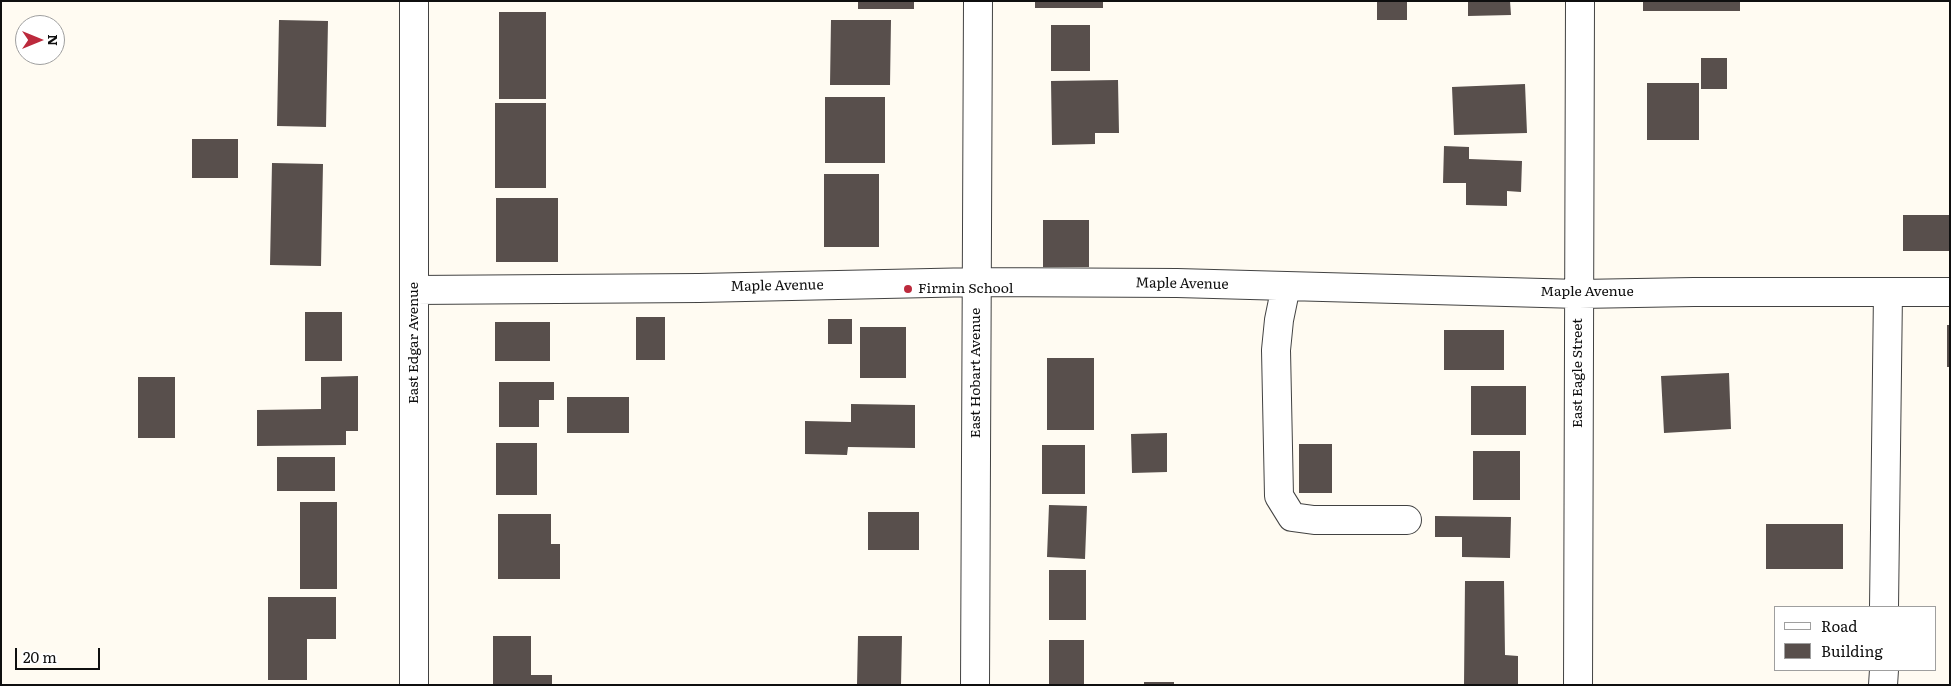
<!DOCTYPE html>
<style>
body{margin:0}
#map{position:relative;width:1951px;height:686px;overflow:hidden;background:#fffbf2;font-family:Literata,serif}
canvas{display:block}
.frame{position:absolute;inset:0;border:2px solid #0f0f0f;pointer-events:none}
.legend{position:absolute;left:1774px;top:606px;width:162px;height:65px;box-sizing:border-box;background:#fff;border:1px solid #9f9f9f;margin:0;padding:6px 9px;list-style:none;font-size:15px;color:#0f0f0f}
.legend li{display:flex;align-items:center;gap:10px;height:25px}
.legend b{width:25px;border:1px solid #9f9f9f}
.north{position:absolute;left:15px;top:15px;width:50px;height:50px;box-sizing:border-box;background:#fff;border:1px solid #9f9f9f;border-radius:50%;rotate:90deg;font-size:14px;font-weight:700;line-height:20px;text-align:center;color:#0f0f0f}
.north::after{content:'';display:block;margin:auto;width:18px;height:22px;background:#bc2a3c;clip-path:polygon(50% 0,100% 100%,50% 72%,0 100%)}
.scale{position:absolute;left:15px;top:648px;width:85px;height:22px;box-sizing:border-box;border:2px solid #0f0f0f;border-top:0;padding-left:6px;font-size:15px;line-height:18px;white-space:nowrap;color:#0f0f0f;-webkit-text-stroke:4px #fff;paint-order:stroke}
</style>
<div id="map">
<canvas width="1951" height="686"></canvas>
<div class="frame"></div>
<ul class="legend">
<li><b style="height:6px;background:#fff"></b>Road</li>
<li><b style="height:14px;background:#584f4c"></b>Building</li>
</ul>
<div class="north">N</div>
<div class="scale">20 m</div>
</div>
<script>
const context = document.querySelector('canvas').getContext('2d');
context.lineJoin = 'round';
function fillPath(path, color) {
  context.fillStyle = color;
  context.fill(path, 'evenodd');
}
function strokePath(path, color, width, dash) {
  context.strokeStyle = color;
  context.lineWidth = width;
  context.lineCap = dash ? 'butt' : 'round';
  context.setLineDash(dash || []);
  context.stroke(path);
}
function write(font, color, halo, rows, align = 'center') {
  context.font = font + ' Literata,serif';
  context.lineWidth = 5;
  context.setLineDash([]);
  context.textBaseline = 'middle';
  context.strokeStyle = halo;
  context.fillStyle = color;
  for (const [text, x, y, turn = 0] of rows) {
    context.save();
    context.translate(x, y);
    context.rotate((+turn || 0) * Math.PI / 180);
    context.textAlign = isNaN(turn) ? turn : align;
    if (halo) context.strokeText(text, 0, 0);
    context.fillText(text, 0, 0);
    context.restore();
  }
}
fillPath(new Path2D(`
 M858 1H914V9H858Z
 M1035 1H1103V8H1035Z
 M1377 1H1407V20H1377Z
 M1468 1H1510L1511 15 1468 16Z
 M1643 1H1740V11H1643Z
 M499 12H546V99H499Z
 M279 20 328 21 326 127 277 126Z
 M831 20H891L890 85H830Z
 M1051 25H1090V71H1051Z
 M1701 58H1727V89H1701Z
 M1118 80 1119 133H1095V144L1052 145 1051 81Z
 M1647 83H1699V140H1647Z
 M1525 84 1527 133 1454 135 1452 87Z
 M825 97H885V163H825Z
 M495 103H546V188H495Z
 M192 139H238V178H192Z
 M1444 146 1469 147V159L1522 161 1521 192 1507 191V206L1466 205V183H1443Z
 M272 163 323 164 321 266 270 265Z
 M824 174H879V247H824Z
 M496 198H558V262H496Z
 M1903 215H1950V251H1903Z
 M1043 220H1089V267H1043Z
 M305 312H342V361H305Z
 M636 317H665V360H636Z
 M828 319H852V344H828Z
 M495 322H550V361H495Z
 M1947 325H1950V367H1947Z
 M860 327H906V378H860Z
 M1444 330H1504V370H1444Z
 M1047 358H1094V430H1047Z
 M1729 373 1731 429 1664 433 1661 376Z
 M358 376V431H346V445L257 446V410L321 409V377Z
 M138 377H175V438H138Z
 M499 382H554V400H539V427H499Z
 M1471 386H1526V435H1471Z
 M567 397H629V433H567Z
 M851 404 915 405V448L848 447 847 455 805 454V421L851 422Z
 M1167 433V472L1132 473 1131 434Z
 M496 443H537V495H496Z
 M1299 444H1332V493H1299Z
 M1042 445H1085V494H1042Z
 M1473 451H1520V500H1473Z
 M277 457H335V491H277Z
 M300 502H337V589H300Z
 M1049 505 1087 506 1085 559 1047 557Z
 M868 512H919V550H868Z
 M498 514H551V544H560V579H498Z
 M1435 516 1511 517 1510 558 1462 557V537H1435Z
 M1766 524H1843V569H1766Z
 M1049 570H1086V620H1049Z
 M1465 581H1504L1505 655 1518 656V685H1464Z
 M268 597H336V639H307V680H268Z
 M493 636H531V675H552V685H493Z
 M858 636H902L901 685H857Z
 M1049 640H1084V685H1049Z
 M1144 682H1174V685H1144Z`), '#584f4c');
const minor = new Path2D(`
 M1286 286 1279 320 1276 350 1279 496 1292 517 1314 520H1407
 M414 290 699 288 977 282 1177 283 1579 294 1694 292H1950
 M1884 607 1888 292
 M414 685V1
 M975 685 978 1
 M1578 685 1580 1
 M1883 685 1884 670`);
strokePath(minor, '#424242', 30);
strokePath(minor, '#fff', 28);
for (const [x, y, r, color] of [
 [908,289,5,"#bc2a3c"]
]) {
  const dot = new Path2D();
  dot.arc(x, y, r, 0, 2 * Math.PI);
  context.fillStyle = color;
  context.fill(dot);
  strokePath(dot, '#fff', 2);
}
write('14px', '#0f0f0f', '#fff', [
 ["Maple Avenue",1182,284,1],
 ["Maple Avenue",777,286,-1],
 ["Maple Avenue",1587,292],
 ["East Edgar Avenue",414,343,-90],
 ["East Hobart Avenue",976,373,-90],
 ["East Eagle Street",1578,373,-90]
]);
write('14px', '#0f0f0f', '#fff', [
 ["Firmin School",918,289]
], 'left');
</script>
